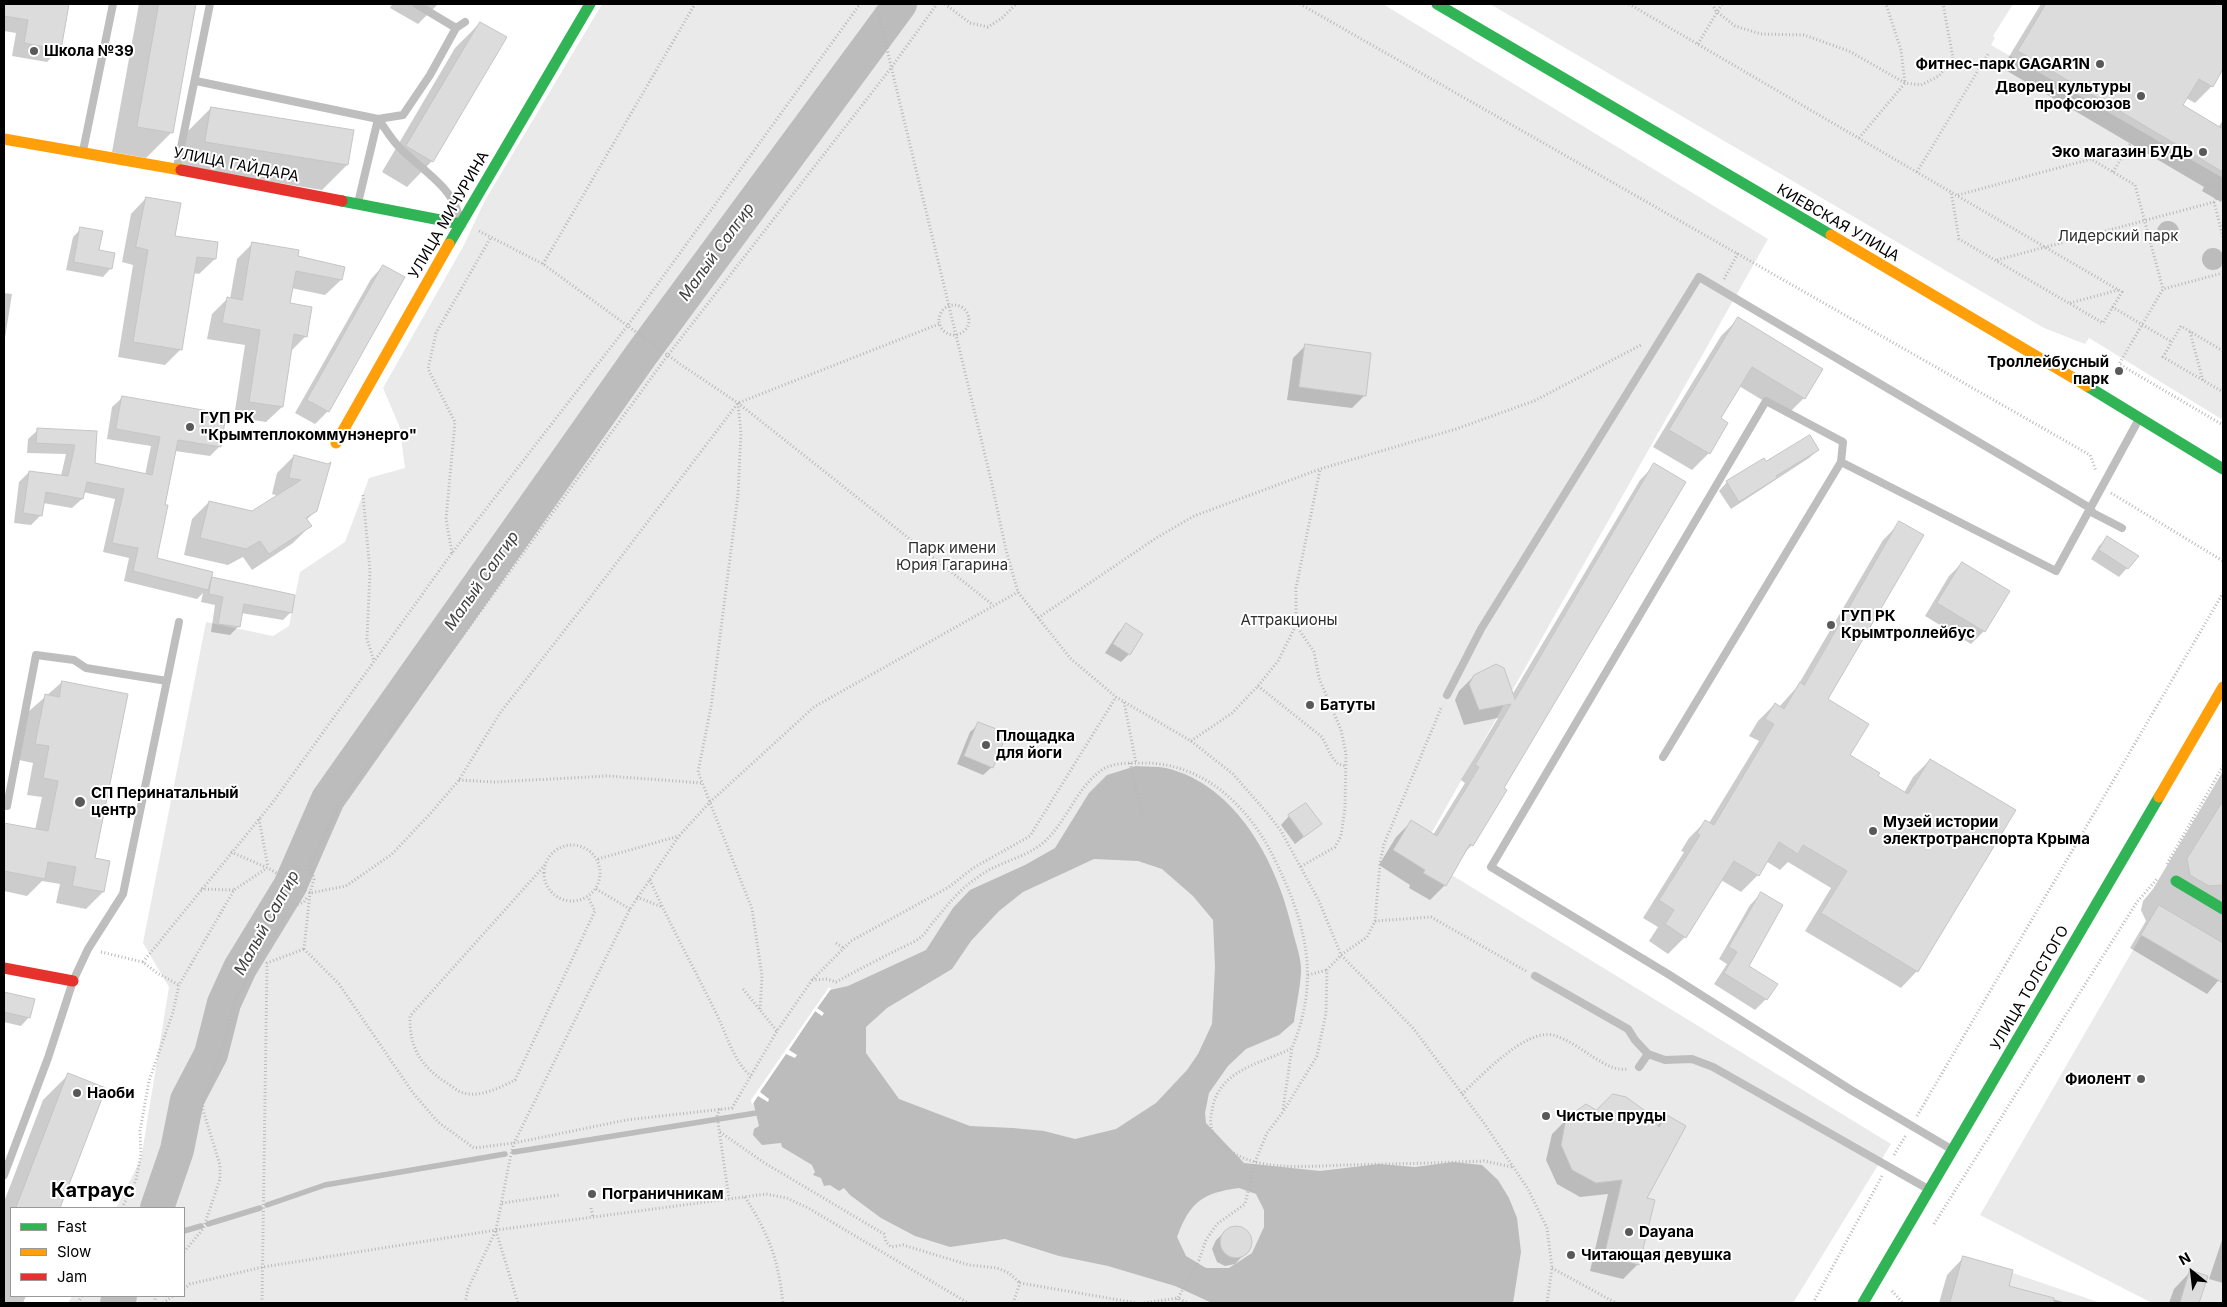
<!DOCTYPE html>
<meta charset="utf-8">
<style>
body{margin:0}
#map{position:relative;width:2227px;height:1307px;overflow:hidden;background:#fff;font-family:Inter,sans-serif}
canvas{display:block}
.frame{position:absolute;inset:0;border:5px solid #000;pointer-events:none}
.legend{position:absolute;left:10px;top:1207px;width:175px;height:90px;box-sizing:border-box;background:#fff;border:1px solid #999;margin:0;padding:6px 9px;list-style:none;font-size:15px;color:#000}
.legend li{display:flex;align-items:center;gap:10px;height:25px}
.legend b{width:25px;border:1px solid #999}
.north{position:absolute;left:2167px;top:1247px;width:50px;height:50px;-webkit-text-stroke:4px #fff;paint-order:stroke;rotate:331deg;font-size:14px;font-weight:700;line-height:20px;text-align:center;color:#000}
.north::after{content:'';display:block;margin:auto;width:18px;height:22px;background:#000;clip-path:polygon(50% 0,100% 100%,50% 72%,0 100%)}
</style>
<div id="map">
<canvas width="2227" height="1307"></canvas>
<div class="frame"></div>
<ul class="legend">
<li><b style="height:6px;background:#30b455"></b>Fast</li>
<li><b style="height:6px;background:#ff9f0a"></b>Slow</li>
<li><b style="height:6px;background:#e5322d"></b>Jam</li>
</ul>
<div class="north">N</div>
</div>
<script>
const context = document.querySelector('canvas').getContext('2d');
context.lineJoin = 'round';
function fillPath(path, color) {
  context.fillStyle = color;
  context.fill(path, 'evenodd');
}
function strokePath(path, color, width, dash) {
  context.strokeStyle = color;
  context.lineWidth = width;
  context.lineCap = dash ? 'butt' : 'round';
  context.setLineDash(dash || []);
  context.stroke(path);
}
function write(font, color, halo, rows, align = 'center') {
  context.font = font + ' Inter,sans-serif';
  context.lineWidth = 4;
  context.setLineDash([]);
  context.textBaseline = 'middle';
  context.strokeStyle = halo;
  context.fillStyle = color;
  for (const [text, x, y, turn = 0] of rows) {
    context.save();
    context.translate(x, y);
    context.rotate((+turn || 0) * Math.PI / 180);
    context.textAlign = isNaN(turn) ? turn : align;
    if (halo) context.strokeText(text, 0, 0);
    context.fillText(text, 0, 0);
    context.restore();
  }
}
fillPath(new Path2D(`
 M602 4H1383L1768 239 1419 855 1891 1144 1793 1303H68L72 1296H184V1208H116L141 1159 169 987 143 943 206 622 273 636 289 626 300 572 345 542 369 478 405 468 400 428 383 388 464 245 484 202Z
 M1490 4H2013L1993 36 1995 38 1991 45 2223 178V420L2089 338 2085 344 2044 328Z
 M2159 905 2223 943V1303H2152L1980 1215Z
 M1963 1256 2101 1303H1950Z`), '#eaeaea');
fillPath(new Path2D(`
 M2157 232a11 11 0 1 1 22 0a11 11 0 1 1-22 0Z
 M2202 259a11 11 0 1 1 22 0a11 11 0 1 1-22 0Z
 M1136 766C1145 767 1157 766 1166 768 1237 785 1277 863 1292 928 1295 942 1302 959 1301 973 1300 989 1296 1006 1294 1022L1279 1035 1246 1049 1228 1066 1209 1093 1205 1113 1206 1123 1244 1163 1320 1171 1379 1164 1415 1167 1453 1162 1482 1165 1498 1180 1509 1198 1517 1218 1521 1252 1513 1303H1212L1175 1286 1108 1266 1059 1256 1005 1239 950 1247 915 1236 881 1218 850 1195 844 1188 839 1191 830 1185 824 1186 821 1178 813 1175 815 1172 812 1165 782 1147 781 1143 762 1145 753 1135 754 1129 759 1126 753 1101 830 990 848 986 926 950 953 908 970 890 1025 865 1055 848 1089 793 1107 775ZM1094 859 1138 861 1162 869 1193 896 1213 920 1215 967 1212 1024 1198 1054 1187 1070 1156 1103 1116 1129 1075 1139 1044 1131 1013 1128 970 1126 899 1099 866 1053V1027L887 1008 952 969 971 941 999 911 1023 892ZM1239 1188 1256 1194 1264 1210V1227L1252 1253 1229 1268H1206L1186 1256 1177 1237C1190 1202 1202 1193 1239 1188Z`), '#bcbcbc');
fillPath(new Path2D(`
 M829 987 831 989 817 1008 824 1013 822 1016 815 1011 789 1050 797 1055 795 1058 786 1054 760 1092 769 1099 768 1102 758 1096 752 1105 751 1100Z`), '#fff');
fillPath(new Path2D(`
 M4 4H68L60 49 47 62 12 56 16 33 4 31Z
 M139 4H194L171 133 146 158 112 152Z
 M392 4H438L418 24 390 8Z
 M2041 4H2222L2219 9 2223 12V71L2222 70 2212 86 2195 103 2186 98 2181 106 2218 128 2223 120V200L2221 202 2202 191 2204 187 2002 68Z
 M480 23 505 38 432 161 407 187 382 172 455 48Z
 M211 108 347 165 322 190 181 167 186 133Z
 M146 198 174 237 215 259 199 274 193 273 181 349 165 365 118 357 133 265 122 262 131 214Z
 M81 229 111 268 103 277 66 270 73 237Z
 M253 243 297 257 341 280 325 295 291 288 288 304 306 336 290 352 282 407 266 422 234 417 245 345 207 339 212 314 227 299H230L237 259Z
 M383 266 328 411 315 424 295 413 371 279Z
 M4 293 12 294 4 344Z
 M1738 319 1804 398 1787 415 1739 386 1719 419 1727 423 1709 453 1692 470 1653 447 1721 336Z
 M1306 345 1364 396 1352 408 1287 400 1293 358Z
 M122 398 219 447 210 456 175 451 155 559 209 582 213 578 291 612 283 620 241 613 238 627 230 635 211 632 215 605 201 602 203 593 197 599 124 581 129 558 103 552 115 499 83 492 82 499 72 508 43 503 41 515 31 525 14 523 19 482 29 472 61 476 66 454 27 453 28 439 38 430 95 432 94 464 145 475 151 446 107 439 112 407Z
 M1818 450 1809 458 1731 509 1719 491 1727 482 1766 463Z
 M294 456 316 511 306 520 310 526 293 543 252 570 243 557 228 565 184 555 192 519 209 502 253 513 279 496 272 494 277 473Z
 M1655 465 1502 788 1472 845 1462 855 1445 885 1430 900 1409 888 1410 885 1379 865 1396 837 1411 822 1433 835 1465 783 1461 780 1498 718 1464 725 1455 700 1459 691 1474 676 1512 695 1640 480Z
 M1900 523 1826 700 1848 755 1876 776 1904 793 1913 777 1930 760 1917 971 1901 988 1805 931 1831 888 1788 862 1780 870 1766 861 1758 875 1741 892 1721 880 1685 937 1668 954 1649 941 1658 927 1643 918 1684 852 1681 851 1689 838 1706 821 1709 823 1759 741 1749 736 1758 721 1775 704 1779 707 1797 687 1883 540Z
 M2107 538 2127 568 2119 577 2091 559 2099 546Z
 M1962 563 1984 631 1971 644 1925 616 1949 576Z
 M1126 625 1129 654 1121 662 1105 653 1118 633Z
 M62 682 94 859 103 892 86 909 56 903 60 884 42 881 27 896 4 891V824L35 830 42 797 27 795 33 763 19 760 28 712Z
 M979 724 992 767 983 775 957 764 970 732Z
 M2223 771V975L2207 994 2130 948 2146 921 2141 910 2143 901 2153 889Z
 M1289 816 1320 824 1295 844 1281 825Z
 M1761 894 1747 966 1766 999 1755 1010 1714 984 1727 964 1719 959 1750 905Z
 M5 993 29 1017 21 1026 4 1022Z
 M68 1075 104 1088 59 1208H11V1296H26L23 1303H4V1202L43 1100Z
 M1596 1112 1657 1126 1667 1116 1645 1199 1638 1264 1623 1279 1590 1271 1608 1194 1580 1197 1557 1184 1546 1160 1552 1134 1567 1119Z
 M1240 1227 1248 1233 1251 1243 1250 1248 1235 1264 1225 1266 1217 1262 1212 1249 1216 1240 1229 1228Z
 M2223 1237V1283L2209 1279Z
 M1963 1258 2007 1287 2067 1303H1939L1947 1275Z
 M2190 1272 2206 1277 2198 1303H2169L2174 1289Z`), '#0003');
strokePath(new Path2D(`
 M514 1152 756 1113
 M267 1205 325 1185 505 1154
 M208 1224 260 1208
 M184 1231 201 1226`), '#bcbcbc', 5.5);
strokePath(new Path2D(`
 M157 1208 177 1150 187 1100 211 1054 224 1003 240 968 290 886 328 799 641 355 900 4
 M117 1303 120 1296`), '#bcbcbc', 34);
const building = new Path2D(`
 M4 4H69L61 50 24 43 28 20 4 16Z
 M159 4H196L173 133 137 127Z
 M2046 4H2223V69L2213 87 2199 79 2183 105 2223 129V172L2018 51Z
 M480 22 507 37 433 162 406 146Z
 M211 107 354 130 348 165 205 142Z
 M146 197 181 203 175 236 218 242 216 259 197 257 182 350 133 342 148 250 136 247Z
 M80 227 103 231 99 250 115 253 112 269 74 262Z
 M252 242 299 250 298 256 345 267 342 280 296 271 290 303 312 307 307 337 294 334 283 407 249 402 260 330 222 323 227 297 242 300Z
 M383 265 405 277 329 412 307 400Z
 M1738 317 1823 369 1805 399 1752 367 1721 418 1728 423 1710 454 1669 430Z
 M1305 344 1371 353 1366 396 1299 387Z
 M122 396 226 414 221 447 178 440 165 505H168L157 558 213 572 208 590 133 571 138 548 112 543 124 489 87 482 83 499 46 492 42 516 23 513 29 471 68 476 75 445 36 443 37 428 97 431 95 463 152 475 160 437 116 429Z
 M1810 435 1819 450 1776 476 1777 478 1739 502 1726 481 1764 458 1766 461Z
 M294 455 328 464 331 462 317 511 306 518 312 526 269 554 260 541 246 549 200 538 209 501 252 511 301 480 289 478Z
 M1654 463 1686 482 1504 788 1507 790 1473 846 1470 844 1446 886 1423 873 1425 870 1393 850 1411 820 1437 836 1479 767 1475 765 1511 704 1479 710 1469 684 1474 675 1496 664 1504 668 1515 699Z
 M1899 521 1924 535 1828 699 1869 724 1850 755 1880 773 1878 776 1908 794 1930 759 2016 810 1918 972 1821 913 1847 871 1803 845 1798 854 1779 842 1759 876 1734 861 1686 938 1665 924 1674 910 1659 900 1700 835 1697 833 1705 820 1714 825 1774 724 1765 719 1775 703 1784 709 1800 682 1804 685Z
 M2107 536 2139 556 2128 569 2099 550Z
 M1962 562 2010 591 1985 632 1937 603Z
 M212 577 295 595 292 613 244 604 240 627 218 624 223 597 209 594Z
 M1126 623 1143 634 1130 655 1113 644Z
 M62 681 128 694 95 858 110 861 104 892 72 886 76 867 48 862 45 879 4 871V823L48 831 58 781 43 778 49 746 35 744 45 694 59 697Z
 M978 722 1007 733 993 768 964 756Z
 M2223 801V885L2209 886 2190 875 2187 859Z
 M1306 803 1322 824 1304 837 1288 815Z
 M1761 892 1783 905 1749 966 1778 984 1767 1000 1724 973 1737 952 1729 947Z
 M2159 905 2223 943V983L2141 935Z
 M4 992 35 999 30 1018 4 1012Z
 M68 1073 106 1088 60 1208H16Z
 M1613 1094 1626 1097 1644 1110 1659 1127 1667 1115 1686 1126 1647 1198 1655 1200 1639 1265 1604 1256 1622 1180 1596 1183 1572 1170 1561 1145 1566 1118 1586 1104 1596 1110Z
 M1220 1242a16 16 0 1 1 32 0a16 16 0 1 1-32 0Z
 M1963 1256 2013 1270 2009 1286 2054 1298V1303H1950Z
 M2190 1270 2208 1276 2199 1303H2180Z`);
fillPath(building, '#dcdcdc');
strokePath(building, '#c5c5c5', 1);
strokePath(new Path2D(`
 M876 4 991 480 1006 550 1018 592 1070 658 1116 697 1191 741 1233 774 1268 814 1281 831 1319 901 1341 955 1413 1028 1484 1123 1528 1189 1547 1228 1552 1268 1547 1303
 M945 4 970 23 988 27 1002 18 1016 4
 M1300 4 2090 455 2096 471
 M1629 4 2122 292 2103 323 1959 239 1951 191
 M1712 4 1716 11 1735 26 1761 34 1804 35 1849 51 1905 83 1921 85 1939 76 1953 58 1943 4
 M1698 44 1722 4
 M2041 85 2223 192
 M1859 138 1905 83 1901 50 1886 4
 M1917 172 1988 54
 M2113 172 2133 139
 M1958 195 2091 159 2135 185 2163 289
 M2214 202 2223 237
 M479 231 543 264 680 364 738 403 993 605
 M1997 260 2214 202 2221 191
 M543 264 695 4
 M2223 273 2163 289 2119 364 2223 425
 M1724 279 1738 253
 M2070 303 2118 290
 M939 320a15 15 0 1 1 30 0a15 15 0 1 1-30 0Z
 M2112 307 2172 342
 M2190 332 2203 381
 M2223 351 2181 326 2163 357 2223 392
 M738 403 741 433 738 495 711 707 698 772 752 909 762 976 760 1009
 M2111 493 2223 561
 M363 495 370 571 367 639 374 661
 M452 553 446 519 455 422 428 369 436 333 491 237
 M1038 618 1156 538 1194 516 1320 469 1456 429 1534 401 1641 345
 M1296 625 1314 652 1319 678 1341 730 1346 754 1345 808 1341 836 1335 847 1300 867
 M1258 686 1322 737 1332 757 1338 764 1346 766
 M1124 702 1136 763
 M1191 741 1232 713 1258 686 1278 661 1296 625V588L1320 470
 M1130 763 1142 816
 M459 780 494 782 608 776 702 783
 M259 819 268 867
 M544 873a28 28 0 1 1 56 0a28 28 0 1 1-56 0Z
 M231 852 268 868 310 893 346 886 392 854 430 814 459 780 500 713 589 599 738 403 939 324
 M598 859 679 836
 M2167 864 2223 766
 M545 865 410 1016C409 1047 421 1067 447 1083 452 1086 458 1092 464 1093 480 1098 501 1087 515 1080L595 911 588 897
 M650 880C670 925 694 968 716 1013 727 1034 733 1061 751 1076
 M201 889 234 890
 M596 889 630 909
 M637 897 662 907
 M1375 921 1431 917 1526 971
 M836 943 844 948
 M304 949 310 893 314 879 310 865 339 805 668 355 891 68 937 4
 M304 949 339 984 413 1093 438 1122 474 1148 514 1143 626 1120 732 1108 777 1031 812 980 851 941 949 887 973 868 1030 836 1116 697
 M101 952 143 962 157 973 179 985
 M143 962 273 802 452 553 628 325 860 4
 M1308 975 1327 970
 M812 980 827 979 836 982C856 971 877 960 897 950 904 946 914 943 921 937 926 933 930 925 935 920 948 904 961 888 978 877 996 863 1021 859 1039 846 1066 827 1075 786 1105 768 1115 763 1128 763 1139 763 1202 761 1248 805 1274 858 1306 923 1321 978 1292 1048 1261 1064 1219 1069 1212 1110 1211 1115 1210 1120 1211 1125 1214 1145 1237 1157 1255 1162 1281 1169 1319 1166 1346 1165 1392 1164 1438 1163 1484 1161L1512 1167
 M743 989 777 1031
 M1462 1094C1481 1076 1525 1029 1553 1035 1567 1039 1581 1049 1593 1057 1605 1064 1615 1071 1628 1069
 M720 1109 717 1115 729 1199
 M1283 1109 1292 1048
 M1917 1116 2223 593
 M720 1132 763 1162 884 1234 886 1242 891 1247 903 1245 969 1265 997 1268 1009 1273 1020 1283
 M1894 1155 1906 1135
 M745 1197C769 1235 778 1258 783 1303
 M502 1203 559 1195
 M122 1208 136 1180 141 1154 140 1131 149 1081 173 1012 179 985 234 890 267 868
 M591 1208 593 1217
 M1934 1224 2137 902 2157 879
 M496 1231 518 1303
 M184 1252 203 1229 220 1179V1165L203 1110V1100L227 1034 235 1000 291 907 304 902 308 896
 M1552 1268 1616 1303
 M184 1289 190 1284 263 1267 496 1230 766 1194 787 1198 810 1209 968 1303
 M1892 1291 1903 1303
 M78 1303 82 1296
 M154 1303 156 1296
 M163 1303 173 1296
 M262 1303 267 963 304 949
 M465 1303 468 1289 496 1230 511 1154 514 1143 630 909 679 836 709 803 814 707 1018 592
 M1013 1303 1020 1283 1137 1303
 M1144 1303 1178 1298 1199 1260 1206 1240 1217 1224 1245 1204 1255 1162 1267 1133 1283 1112 1317 1056 1326 1013 1327 970 1341 955 1367 937 1375 921 1380 863 1384 844 1442 706
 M1176 1303 1178 1298 1187 1303
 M1813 1303 1882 1176`), '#b8b8b8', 3, [1, 2.5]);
strokePath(new Path2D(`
 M416 4 456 28
 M196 81 378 119 403 115 430 75 456 28 465 22
 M83 151 113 4
 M177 167 210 4
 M358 203 378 119C385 128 391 139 399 147 419 168 452 186 459 216
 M1841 462 1843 442 1766 401 1491 867 1668 974 1851 1090 1951 1149
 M1447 695 1481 629 1699 277 2048 483 2090 508 2093 513 2122 528
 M1663 757 1841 462 2056 571 2139 419
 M4 806H7L36 655 74 660 86 668 167 681
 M1535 976 1628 1029 1635 1040 1648 1054 1665 1060 1692 1059 1713 1067 1928 1189
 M1639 1067 1648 1054
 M4 1175 48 1058 73 981 88 949 123 894 179 622`), '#bebebe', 8);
strokePath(new Path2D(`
 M1437 4 1831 235
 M342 201 461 224
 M449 244 590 4
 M2087 386 2223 469
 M2176 881 2223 909
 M1863 1303 2159 797`), '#30b455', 11);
strokePath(new Path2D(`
 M4 139 181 170
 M1831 235 2087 386
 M336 443 449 244
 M2159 797 2223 687`), '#ff9f0a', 11);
strokePath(new Path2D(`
 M181 170 342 201
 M4 968 73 981`), '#e5322d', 11);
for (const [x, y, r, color] of [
 [34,51,5,"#595959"],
 [2100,64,5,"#595959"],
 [2141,96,5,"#595959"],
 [2203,152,5,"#595959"],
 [2119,371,5,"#595959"],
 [190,427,5,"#595959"],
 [1831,625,5,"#595959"],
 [1310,705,5,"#595959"],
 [986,745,5,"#595959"],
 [80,802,6,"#595959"],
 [1873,831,5,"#595959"],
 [2141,1079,5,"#595959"],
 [77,1093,5,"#595959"],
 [1546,1116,5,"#595959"],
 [592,1194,5,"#595959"],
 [1629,1232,5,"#595959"],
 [1571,1255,5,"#595959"]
]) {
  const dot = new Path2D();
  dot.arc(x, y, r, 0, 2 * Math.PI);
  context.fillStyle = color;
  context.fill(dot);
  strokePath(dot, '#fff', 2);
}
write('bold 15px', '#000', '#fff', [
 ["Школа №39",44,51],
 ["Фитнес-парк GAGAR1N",2090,64,"right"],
 ["Дворец культуры",2131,87,"right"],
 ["профсоюзов",2131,104,"right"],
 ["Эко магазин БУДЬ",2193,152,"right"],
 ["Троллейбусный",2109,362,"right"],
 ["парк",2109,379,"right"],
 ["ГУП РК",200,418],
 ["\"Крымтеплокоммунэнерго\"",200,435],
 ["ГУП РК",1841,616],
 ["Крымтроллейбус",1841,633],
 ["Батуты",1320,705],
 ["Площадка",996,736],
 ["для йоги",996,753],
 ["СП Перинатальный",91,793],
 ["центр",91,810],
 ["Музей истории",1883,822],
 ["электротранспорта Крыма",1883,839],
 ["Фиолент",2131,1079,"right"],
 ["Наоби",87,1093],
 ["Чистые пруды",1556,1116],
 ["Пограничникам",602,1194],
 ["Dayana",1639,1232],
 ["Читающая девушка",1581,1255]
], 'left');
write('15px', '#000', '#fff', [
 ["УЛИЦА ГАЙДАРА",236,165,11],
 ["УЛИЦА МИЧУРИНА",449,215,-60],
 ["КИЕВСКАЯ УЛИЦА",1838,223,30],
 ["УЛИЦА ТОЛСТОГО",2030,988,-60]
]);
write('15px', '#2f2f2f', '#fff', [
 ["Лидерский парк",2118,236],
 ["Парк имени",952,548],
 ["Юрия Гагарина",952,565],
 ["Аттракционы",1289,620]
]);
write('italic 16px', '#404040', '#fff', [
 ["Малый Салгир",717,252,-54],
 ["Малый Салгир",482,581,-55],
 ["Малый Салгир",267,923,-61]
]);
write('bold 20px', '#000', '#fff', [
 ["Катраус",93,1191]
]);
</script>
